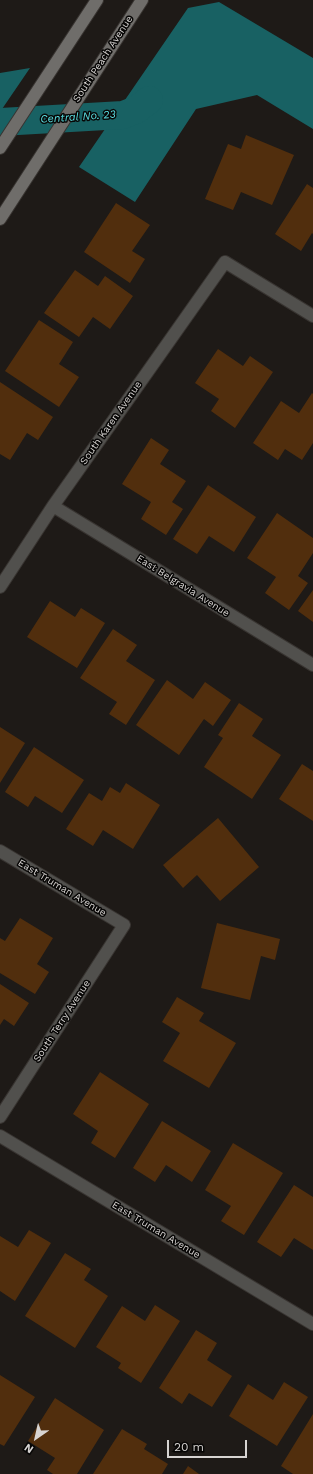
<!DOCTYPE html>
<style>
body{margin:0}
#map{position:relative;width:313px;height:1474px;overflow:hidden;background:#1e1a17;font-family:"Work Sans",sans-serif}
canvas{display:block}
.north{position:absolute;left:16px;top:1418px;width:40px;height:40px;-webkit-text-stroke:3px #070605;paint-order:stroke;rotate:214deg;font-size:11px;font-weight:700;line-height:16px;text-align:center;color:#d7d4d2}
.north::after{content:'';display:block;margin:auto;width:14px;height:18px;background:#d7d4d2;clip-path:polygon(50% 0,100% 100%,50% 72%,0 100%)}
.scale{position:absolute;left:167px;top:1440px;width:80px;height:18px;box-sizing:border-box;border:2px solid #d7d4d2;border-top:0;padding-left:5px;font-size:12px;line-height:14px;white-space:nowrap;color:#d7d4d2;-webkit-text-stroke:3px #070605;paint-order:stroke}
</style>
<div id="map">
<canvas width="313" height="1474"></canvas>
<div class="north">N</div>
<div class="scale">20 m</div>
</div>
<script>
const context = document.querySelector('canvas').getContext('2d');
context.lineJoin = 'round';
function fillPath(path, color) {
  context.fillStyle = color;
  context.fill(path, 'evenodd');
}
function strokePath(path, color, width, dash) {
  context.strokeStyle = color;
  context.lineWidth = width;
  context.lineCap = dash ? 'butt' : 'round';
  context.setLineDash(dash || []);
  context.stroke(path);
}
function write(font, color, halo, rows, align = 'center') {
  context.font = font + ' "Work Sans",sans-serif';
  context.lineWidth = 3;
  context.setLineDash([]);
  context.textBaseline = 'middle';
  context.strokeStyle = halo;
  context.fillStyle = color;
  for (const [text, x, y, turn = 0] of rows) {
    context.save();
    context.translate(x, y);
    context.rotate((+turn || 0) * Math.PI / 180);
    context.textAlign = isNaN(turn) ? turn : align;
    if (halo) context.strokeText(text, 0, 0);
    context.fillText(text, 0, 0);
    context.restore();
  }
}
fillPath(new Path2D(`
 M219 2 313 58V129L257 95 196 109 135 202 79 167 188 8Z
 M30 68 0 112V73Z`), '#186163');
strokePath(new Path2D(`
 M0 122 123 115 136 110 149 100`), '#186163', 28);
fillPath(new Path2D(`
 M246 135 294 155 272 205 241 192 233 210 205 199 228 144 241 149Z
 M307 184 313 188V234L312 233 301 251 275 234Z
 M116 203 150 225 132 251 145 259 130 283 84 252Z
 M75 270 98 286 105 276 133 296 110 329 93 317 79 337 44 313Z
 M39 320 73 342 59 364 79 377 59 407 5 371Z
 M218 349 243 366 250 356 273 372 235 428 211 411 219 399 195 383Z
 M0 382 53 417 38 440 27 433 10 460 0 454Z
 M312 393 313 394V443L302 460 285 449 278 460 253 443 281 401 299 413Z
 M151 438 169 450 160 464 186 481 172 502 183 509 166 535 141 519 151 502 122 484Z
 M208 485 256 517 234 552 209 536 197 554 173 539Z
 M277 513 313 538V553L298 576 308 583 289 610 265 593 276 577 247 558Z
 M313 590V622L298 611Z
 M50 601 75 617 81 608 105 623 77 668 27 637Z
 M113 629 137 645 126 661 155 680 126 725 109 714 117 702 80 678Z
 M167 680 193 699 205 682 231 700 213 726 204 719 179 755 136 725Z
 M239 703 263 719 252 736 281 755 252 799 204 767 223 738 218 735Z
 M0 727 25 743 0 783Z
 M34 747 84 780 62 813 35 796 28 807 5 792Z
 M302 764 313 771V821L279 799Z
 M126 783 160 805 133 849 103 830 93 846 66 829 89 793 102 801 110 787 120 793Z
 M218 818 259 867 220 901 197 875 183 888 163 865Z
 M20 918 53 938 37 964 49 972 35 994 0 973V938L5 941Z
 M217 923 280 939 275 960 261 956 250 1000 201 988Z
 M0 984 29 1003 14 1026 4 1019 0 1025Z
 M177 997 204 1013 199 1021 236 1043 209 1088 163 1061 180 1033 162 1022Z
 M100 1072 149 1104 115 1158 91 1143 98 1131 73 1114Z
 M162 1121 211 1151 192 1182 166 1165 155 1182 133 1168Z
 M233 1143 283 1173 244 1235 221 1221 231 1206 205 1190Z
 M294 1185 313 1197V1250L294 1238 281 1257 257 1242Z
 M29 1230 51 1243 15 1301 0 1291V1236L18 1247Z
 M65 1253 91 1269 84 1280 108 1296 75 1348 25 1316Z
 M155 1305 180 1321 141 1383 118 1368 121 1363 96 1347 122 1306 145 1321Z
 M196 1330 217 1343 207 1360 232 1376 212 1407 189 1393 182 1404 159 1388Z
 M0 1375 35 1397 4 1446 0 1444Z
 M284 1382 308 1397 277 1446 229 1416 248 1384 273 1400Z
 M55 1398 104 1430 77 1474H53L47 1470 55 1458 28 1441Z
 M313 1414V1474H293L281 1466Z
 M122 1429 147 1444 144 1449 168 1464 162 1474H93Z
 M188 1466 199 1474H183Z`), '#512e0d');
const street = new Path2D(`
 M53 506 313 665
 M0 587 53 506 225 262 313 316
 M0 851 124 925 0 1117
 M0 1136 313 1324`);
const secondary = new Path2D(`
 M0 148 97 0
 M0 219 142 0`);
strokePath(street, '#383431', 14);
strokePath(secondary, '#383431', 14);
strokePath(street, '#51504d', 12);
strokePath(secondary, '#6f6d6a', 12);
write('10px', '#d7d4d2', '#070605', [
 ["South Peach Avenue",103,59,-57],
 ["South Karen Avenue",111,423,-55],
 ["East Belgravia Avenue",183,586,32],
 ["East Truman Avenue",62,888,31],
 ["South Terry Avenue",62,1021,-57],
 ["East Truman Avenue",156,1230,31]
]);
write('italic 11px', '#5be0e3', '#070605', [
 ["Central No. 23",78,117,-4]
]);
</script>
